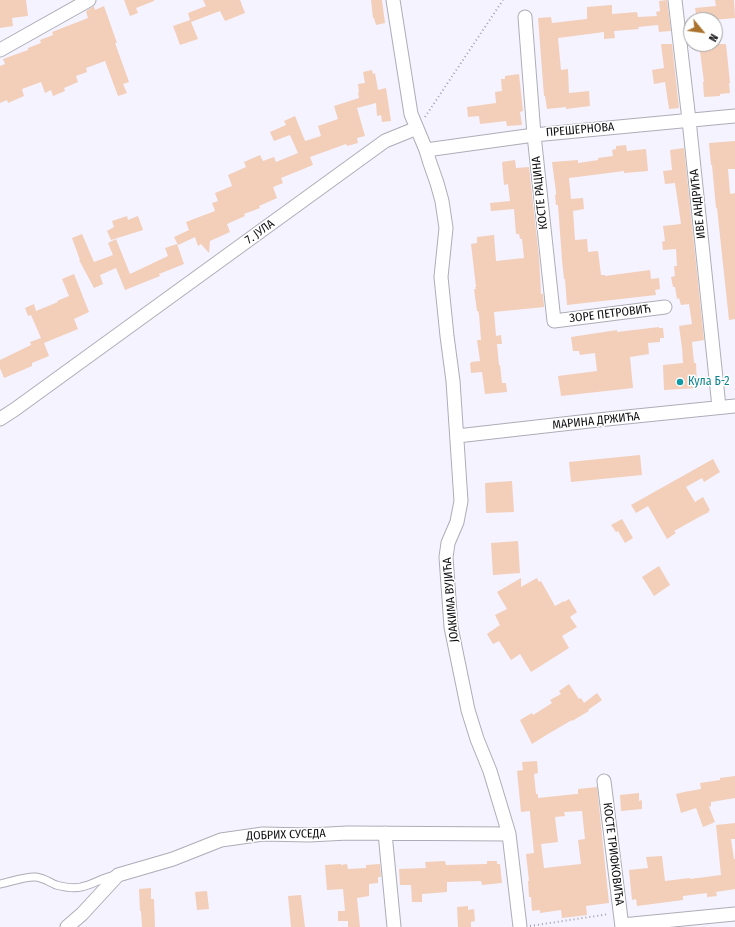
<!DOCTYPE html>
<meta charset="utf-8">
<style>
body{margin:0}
#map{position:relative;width:735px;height:927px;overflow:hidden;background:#f4f3ff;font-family:"Fira Sans Condensed",sans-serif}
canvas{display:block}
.north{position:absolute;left:683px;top:12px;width:40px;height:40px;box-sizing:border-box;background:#fff;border:1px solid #9f9fa0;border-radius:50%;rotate:119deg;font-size:11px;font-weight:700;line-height:16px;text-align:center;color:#0f0f12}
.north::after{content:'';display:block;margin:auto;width:14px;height:18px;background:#a9732e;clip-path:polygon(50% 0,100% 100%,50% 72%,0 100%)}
</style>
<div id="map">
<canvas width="735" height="927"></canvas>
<div class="north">N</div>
</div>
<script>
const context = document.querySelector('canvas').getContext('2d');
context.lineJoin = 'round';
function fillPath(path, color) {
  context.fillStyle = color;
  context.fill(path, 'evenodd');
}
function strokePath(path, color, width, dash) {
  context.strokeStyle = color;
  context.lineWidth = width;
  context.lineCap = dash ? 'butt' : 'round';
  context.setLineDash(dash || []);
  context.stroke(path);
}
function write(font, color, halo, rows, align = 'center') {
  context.font = font + ' "Fira Sans Condensed",sans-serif';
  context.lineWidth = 3;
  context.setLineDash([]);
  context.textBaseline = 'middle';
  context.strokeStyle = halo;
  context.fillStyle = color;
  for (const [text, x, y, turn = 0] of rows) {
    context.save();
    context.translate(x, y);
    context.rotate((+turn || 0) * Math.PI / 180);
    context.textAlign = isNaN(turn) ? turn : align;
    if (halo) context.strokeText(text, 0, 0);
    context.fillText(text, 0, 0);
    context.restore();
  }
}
fillPath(new Path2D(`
 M0 0H26L28 16 12 18 13 26 0 28Z
 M124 0H154V1L136 8 138 13 130 16Z
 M203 0H240L245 13 225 21 220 11 191 22 198 39 180 45 173 26 190 20 188 13 206 6Z
 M371 0H382L385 23 376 25 374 18H373Z
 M667 0 671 31 659 32 658 25 638 27 639 29 614 31 615 38 604 39V32L558 38 561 70 568 69 569 93 589 91 590 106 566 109V107L547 109 545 96H544L538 18 551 17 552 23 587 19V7L612 5V14L637 12 638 17 657 16 656 12 660 11 659 1Z
 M715 0H734L735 18 713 20H697L695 8 716 6Z
 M94 6 95 10 104 6 117 43H115L129 82 123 84 127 93 118 96 105 61 86 68 87 72 76 76 78 82 64 88 65 91 53 96 51 90 45 93 41 82 22 89 24 96 8 103 7 100 0 103V66L5 64 3 59 28 50V48L41 43 40 40 53 35 52 32 88 18 86 11Z
 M661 44H672L679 108 669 109 665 82 654 84 652 70 664 68Z
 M699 44H726L730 83H729L730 93 720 94V96L704 97 703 82H704Z
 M372 70 373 74 375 73 378 90 386 88 391 121 382 122 381 115 377 116 376 103 357 108 365 136 357 138 358 143 347 146 346 144 310 157 313 165 281 178 283 183 273 187 277 198 259 206 260 208 244 214 245 216 227 224 230 232 210 241 209 253 201 244 198 246 195 237 178 245 174 237 189 230 186 222 215 211 212 203 218 201 215 193 232 186 228 175 246 167 244 162 260 155 263 161 274 157 276 162 298 153 290 135 274 141 270 132 286 125 284 121 295 116 305 141 321 136 318 126 338 119 334 106 359 98 358 93 359 92 358 84 365 83 363 72Z
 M519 74 523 111 520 112 522 125 507 126 506 121 480 124 479 116 468 117 467 107 496 103 495 92 502 91 501 79H505V76Z
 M735 141V169H728L730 193 731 194 735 193V319L729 320 717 208H716L712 165H711L709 143Z
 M626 145 627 151 646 149 648 171 624 173V171L569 178 571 199 583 198 584 209 573 211 575 240 587 239 588 252 598 251 601 275H605V276L650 270 651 279 659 278 660 289 655 290 656 295 567 305 565 279H564L562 260 558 205H556L555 195H556V192L552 162 578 160V163L598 160V158L613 156 612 150 616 149V146Z
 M684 148 704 340 692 342 694 363H696L697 388 664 390 663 365 683 363 682 348 679 326 692 324 689 304 681 305 679 298 677 299 675 287H673L671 277 675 276 674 266H677L676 249 663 250 662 242 665 241 663 226 681 224 675 183 665 184 663 171 672 170 670 150Z
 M515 160 516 168 529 167 539 257 541 294H543L544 307 494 312 496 336 501 335 502 344H497L499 365H500L502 383H506L507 392 485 394 482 372 471 373 470 363H471V362L480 361 477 340H481L479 314 478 311H477L474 289H476L475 287H476L471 244 477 243V237L494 235 496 261 524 258 522 239H520L519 234H516L514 209 491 211 490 203 510 201 508 184 504 185 502 162Z
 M127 216 128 220 138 216 143 230 111 240 107 231 114 227 112 221Z
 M82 234 94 262 113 255 108 243 116 239 130 274 168 256 165 248 177 244 184 264 159 274 160 276 125 290 116 268 100 275 103 284 94 288 79 260H80L72 238Z
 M74 274 89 312 74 319 78 329 44 343 49 356 32 363V366L4 378 0 368V360L31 345 30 342 41 338 31 315 28 316 25 308 34 304 36 311 58 302 57 301 69 296 62 279Z
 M659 327V328H663L664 338H660V342L648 343 649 354 630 357 633 388 561 396 558 376 597 371 595 353 580 355 579 351H573L571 337 617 330V332Z
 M640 455 642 475 571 482 569 462Z
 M713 459 720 472 704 482 702 478 686 487 695 502 703 497 710 510 708 512H709L701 516 674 531 676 533 667 539 648 506 636 513 631 505Z
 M512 481 514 512 486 513 485 483Z
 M622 519 633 538 625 543 618 531 616 532 611 525Z
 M518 541 520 573 493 575 491 543Z
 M659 566 670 585 654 596 642 577Z
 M521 578V587L537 578 539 582 541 581 555 606 564 601V602L569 599 577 612 570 617 577 627 562 636 569 648 531 672 520 654 511 660 499 641 493 644 487 634 500 625 495 615 507 609 497 592Z
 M569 684 579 699 581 698 584 703 597 693 602 700 588 710 589 711 572 721V720L548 734 532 744 520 720 532 713 533 715 552 703 550 700 561 694 559 691Z
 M537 761 538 773 534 774 536 794H538V798L576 794H578V789L597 787 609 903 586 906 587 915 562 918 561 910 540 913V910L532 911 531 897H529L528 881H529L526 854 534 853 530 813V811L521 812 517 771 523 770 522 762ZM582 811 585 839 578 840 581 864 544 868 541 844 558 842 555 817 565 816 564 812Z
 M735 776V798L711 802V806L709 807 715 822 703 827 696 808 681 813 676 794 684 792 701 789 700 783 720 780V778Z
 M639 793V801L642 800V809L621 811 620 795Z
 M735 823V839H731L734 859H735V889L716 892 717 896 707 897V893L683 896V900L637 906 636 899 632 900 629 870 648 868 646 857 662 856 665 881 690 878V879L721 875 716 825Z
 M445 861 446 865 487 864V861H497V864H500L502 883 482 885 481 881 447 882V892L422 894V902H412L411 885H400L399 869 426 868 425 862Z
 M341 864V865L347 864 348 869 366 868V865L380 864 381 877H378V883L369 884V896L357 898 360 927H348V921H338V911H345L343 889 327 890 325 865Z
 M151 888V899H154L155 927H142L141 911H140L139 889Z
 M207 891 209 909 197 910 195 892Z
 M301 895 305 927H291L288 896Z
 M468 906V910L474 909 475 921 471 922V927H458L457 907Z`), '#f3ceb9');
const lane = new Path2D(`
 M0 884C10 882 26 876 36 877 44 878 49 882 56 885 64 887 73 889 81 887 93 885 103 877 116 875`);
const street = new Path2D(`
 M393 0 411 114 426 150 430 163 437 183 442 201 446 228 441 277 447 336 453 381 461 501 457 522 448 543 446 557 451 627 468 710 477 739 490 771 509 834 520 927
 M675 0 689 120 719 407
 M525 17 534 135 554 321 665 307
 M0 50 89 0
 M426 150 534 135 735 116
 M0 419 14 410 385 141 417 128
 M457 436 607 419 735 406
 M604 781 622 927
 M385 833 394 927
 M622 925 735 914
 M67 927 82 914 118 875 173 859 221 840 263 834 309 835 348 833 509 834`);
strokePath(lane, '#adadb7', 9);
strokePath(street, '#adadb7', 15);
strokePath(new Path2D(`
 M425 117 503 0
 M530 926 609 914`), '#a1a0a9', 2, [1, 3]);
strokePath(lane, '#fff', 7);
strokePath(street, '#fff', 13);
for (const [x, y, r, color] of [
 [680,382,4,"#0f9aa8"]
]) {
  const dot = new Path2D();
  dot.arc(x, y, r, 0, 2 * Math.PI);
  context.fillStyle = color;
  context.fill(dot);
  strokePath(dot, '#fff', 1.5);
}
write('12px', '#0f0f12', '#fff', [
 ["ПРЕШЕРНОВА",580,130,-5],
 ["КОСТЕ РАЦИНА",540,193,-96],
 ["ИВЕ АНДРИЋА",698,204,-96],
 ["7. ЈУЛА",260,232,-36],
 ["ЗОРЕ ПЕТРОВИЋ",610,314,-7],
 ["МАРИНА ДРЖИЋА",596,421,-6],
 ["ЈОАКИМА ВУЈИЋА",451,600,-95],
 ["ДОБРИХ СУСЕДА",286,835,-2],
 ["КОСТЕ ТРИФКОВИЋА",613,854,83]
]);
write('12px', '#0d838f', '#fff', [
 ["Кула Б-2",688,382]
], 'left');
</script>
